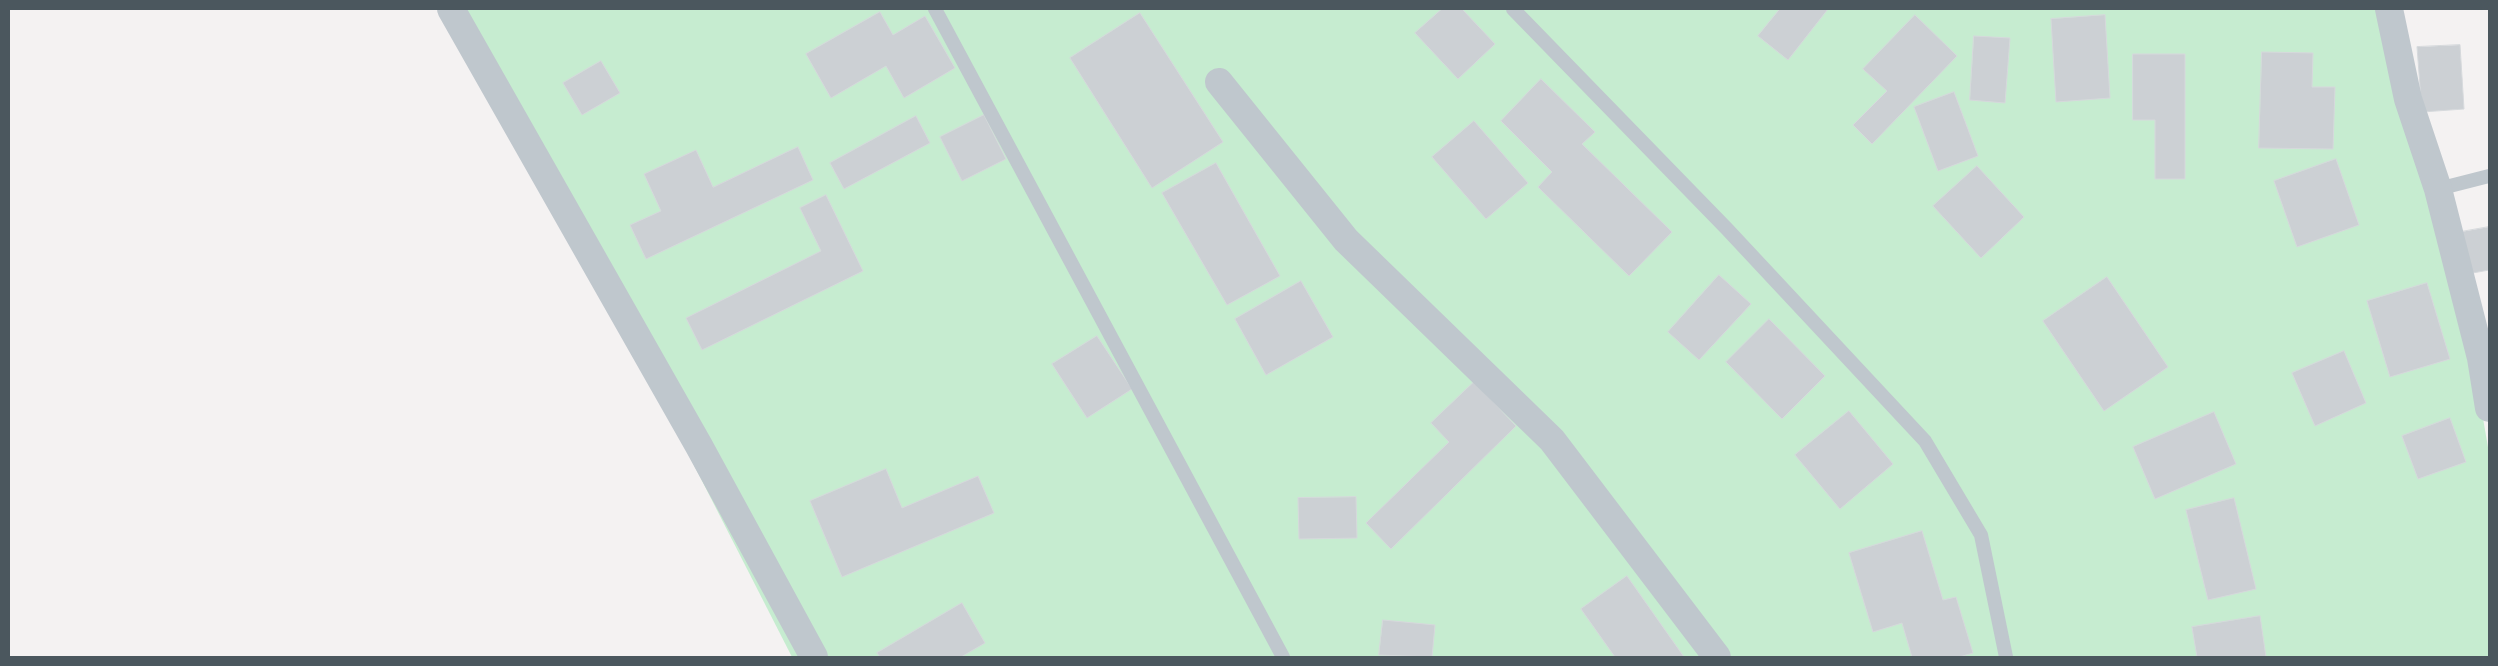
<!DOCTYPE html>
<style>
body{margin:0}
#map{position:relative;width:2498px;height:666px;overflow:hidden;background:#f4f2f2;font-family:Overpass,sans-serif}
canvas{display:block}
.frame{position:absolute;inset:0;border:10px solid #4b575e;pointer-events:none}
</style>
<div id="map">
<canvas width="2498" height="666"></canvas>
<div class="frame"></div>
</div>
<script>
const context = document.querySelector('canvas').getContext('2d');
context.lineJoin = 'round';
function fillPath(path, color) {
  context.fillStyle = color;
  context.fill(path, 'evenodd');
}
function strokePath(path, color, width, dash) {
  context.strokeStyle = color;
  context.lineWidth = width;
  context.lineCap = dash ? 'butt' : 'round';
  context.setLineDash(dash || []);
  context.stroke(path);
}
fillPath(new Path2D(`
 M461 9H2393L2470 343 2489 453V657H792Z`), '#c6ecd0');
const building = new Path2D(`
 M1442 9H1462L1495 44 1458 79 1415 33Z
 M1780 9H1828L1788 60 1758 36Z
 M880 12 893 35 925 16 955 68 904 98 886 66 831 98 806 54Z
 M1140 13 1223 142 1152 188 1070 58Z
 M1915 15 1957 56 1872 144 1853 125 1887 91 1863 69Z
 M2105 15 2110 98 2056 102 2051 19Z
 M1974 36 2010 38 2005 103 1970 100Z
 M2460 45 2464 109 2422 112 2417 47Z
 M2262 52 2313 53 2312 87H2335L2333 149 2259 148Z
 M2133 54H2185V179H2155V120H2133Z
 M601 61 620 93 582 115 563 83Z
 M1541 79 1595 132 1582 144 1672 232 1629 276 1538 187 1552 172 1501 121Z
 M1954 92 1978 156 1938 171 1914 107Z
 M984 115 1006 159 962 181 940 137Z
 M916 116 930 143 844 189 830 163Z
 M1474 121 1528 183 1486 219 1432 157Z
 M798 147 813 180 646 259 630 225 661 211 644 174 696 150 713 187Z
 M2336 159 2359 225 2297 247 2274 181Z
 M1216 163 1280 276 1227 305 1162 193Z
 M1977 166 2024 217 1981 258 1933 206Z
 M826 195 863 271 702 350 686 318 821 251 800 208Z
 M2489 227V270L2462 275 2455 233Z
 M1719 275 1751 304 1699 360 1668 332Z
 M2107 277 2168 367 2104 411 2043 321Z
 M1301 281 1333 337 1266 375 1235 319Z
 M2427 283 2450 359 2390 377 2367 301Z
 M1769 319 1825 376 1782 419 1726 362Z
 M1097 336 1132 389 1087 418 1052 364Z
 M2344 351 2366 403 2315 426 2292 373Z
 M1474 382 1516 426 1391 549 1366 523 1449 442 1431 423Z
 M1849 411 1893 464 1840 509 1795 455Z
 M2214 412 2236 464 2155 499 2133 447Z
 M2450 418 2466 462 2418 479 2402 436Z
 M886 469 902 508 978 476 994 513 842 577 810 501Z
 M1356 497 1357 538 1299 539 1298 498Z
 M2234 498 2256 589 2208 600 2186 510Z
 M1922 531 1943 600 1956 597 1973 653 1959 657H1912L1902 623 1873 632 1849 553Z
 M1627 576 1684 657H1615L1581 609Z
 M962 603 985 643 961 657H880L877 653Z
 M2260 616 2266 657H2197L2192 627Z
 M1383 620 1435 625 1432 657 1379 655Z`);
fillPath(building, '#ccd0d4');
strokePath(building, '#d6d9dc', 1);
strokePath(new Path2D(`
 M935 9 1283 657
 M1513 9 1727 229 1925 441 1981 535 2006 657
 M2438 189 2489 176`), '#bfc7cd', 14);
strokePath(new Path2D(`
 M451 9 699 446 814 657
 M2389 9 2408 99 2438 189 2481 358 2489 408
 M1219 82 1346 240 1552 440 1717 657`), '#bfc7cd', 28);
</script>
